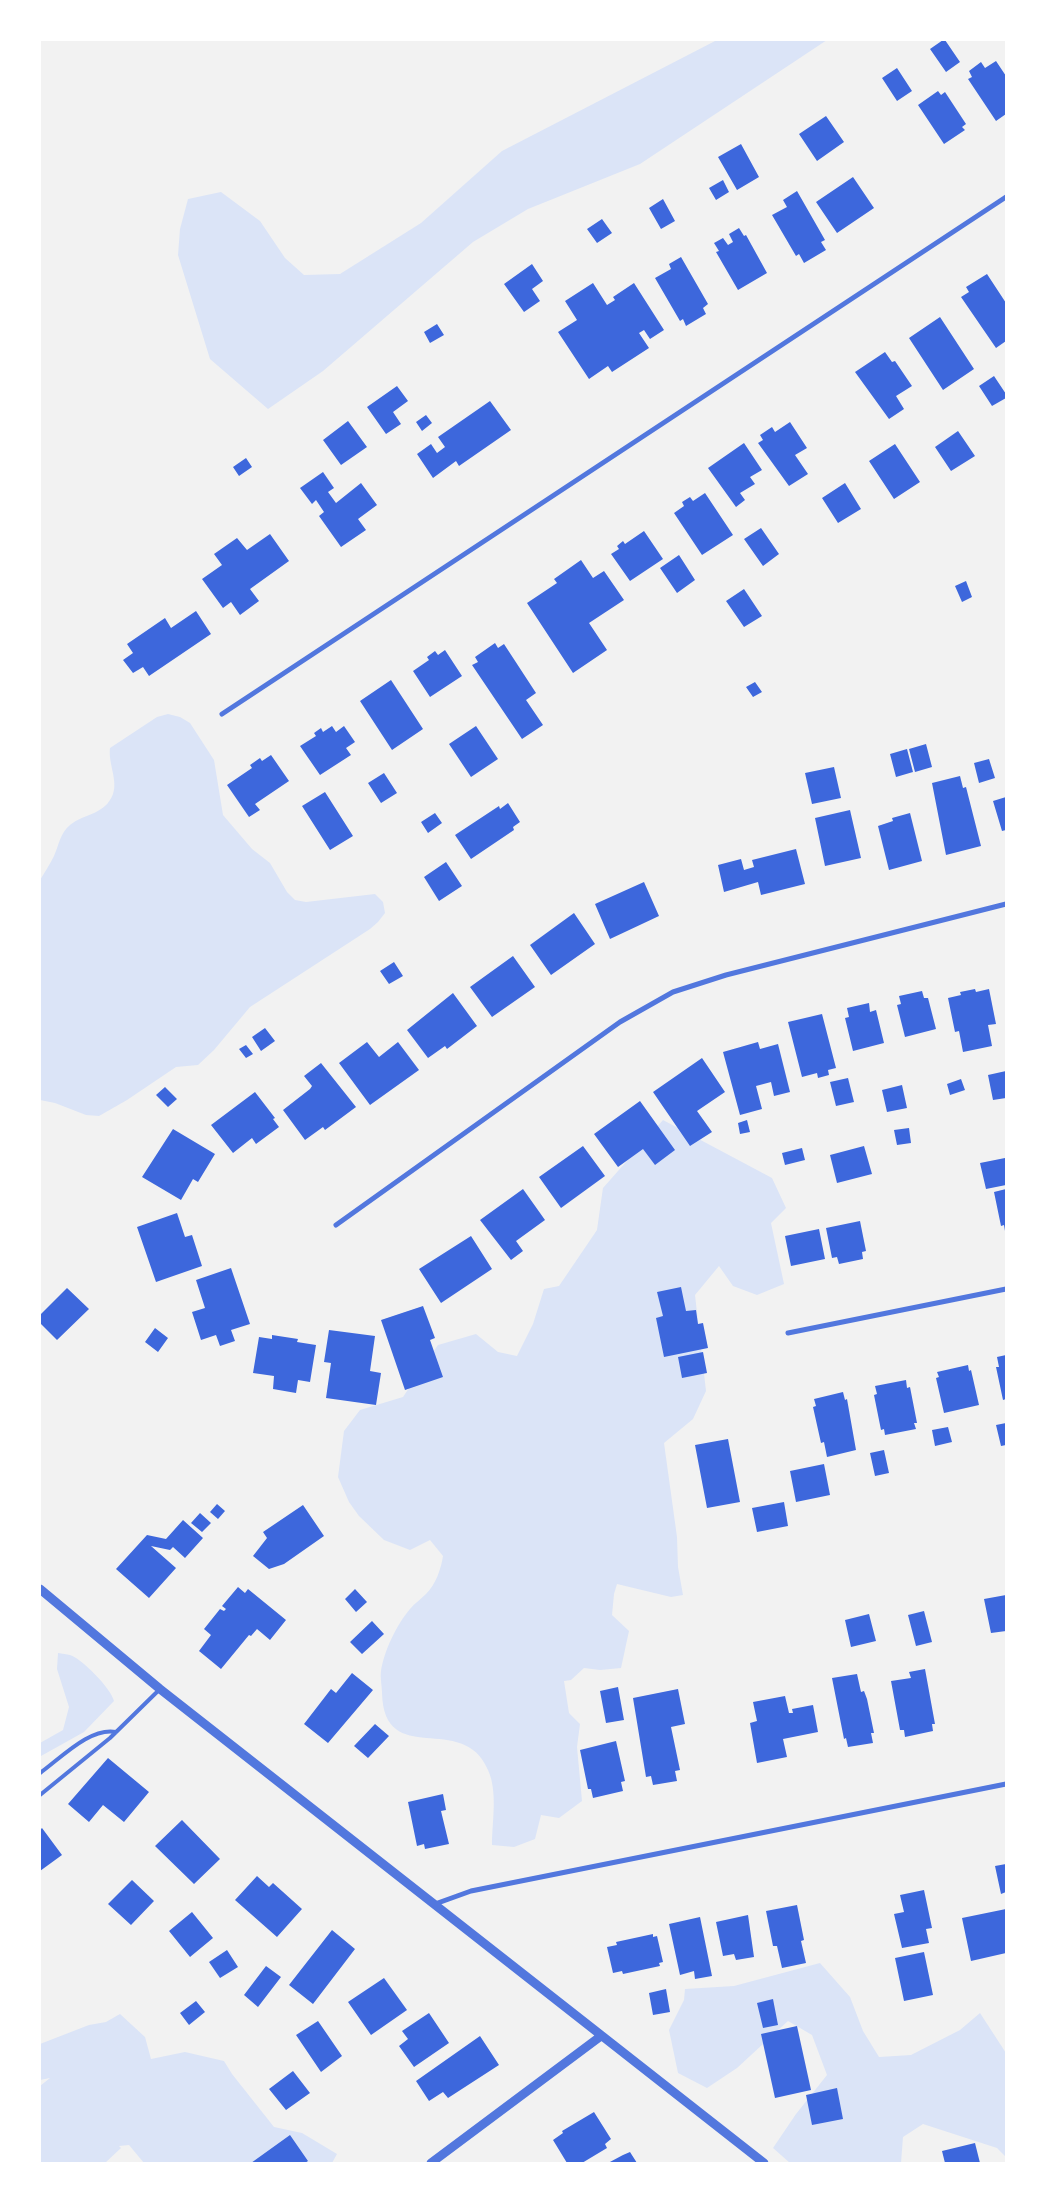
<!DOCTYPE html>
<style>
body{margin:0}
#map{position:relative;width:1046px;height:2203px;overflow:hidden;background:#f2f2f2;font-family:"Work Sans",sans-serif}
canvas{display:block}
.frame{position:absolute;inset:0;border:41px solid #fff;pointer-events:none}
</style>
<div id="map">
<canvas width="1046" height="2203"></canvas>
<div class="frame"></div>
</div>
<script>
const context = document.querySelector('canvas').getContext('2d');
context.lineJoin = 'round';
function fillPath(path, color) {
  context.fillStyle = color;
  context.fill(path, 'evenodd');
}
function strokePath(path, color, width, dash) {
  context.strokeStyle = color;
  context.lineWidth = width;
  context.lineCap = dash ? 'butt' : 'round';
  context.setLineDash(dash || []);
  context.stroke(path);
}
fillPath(new Path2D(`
 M717 40H827L640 164 528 209 473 242 323 371 268 409 210 359 178 255 180 229 188 199 221 192 260 221 285 258 304 275 340 274 421 223 502 151Z
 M168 714 180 717 190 723 214 760 223 815 252 849 270 863 287 892 295 900 306 902 375 894 383 902 385 913 378 922 370 929 250 1007 214 1050 198 1065 176 1067 127 1100 99 1116 86 1115 55 1103 40 1100V880C45 872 50 864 54 856 59 845 60 833 70 825 85 813 105 815 113 794 118 780 108 763 110 748L157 717Z
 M663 1120 772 1178 786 1208 771 1223 784 1284 757 1295 733 1286 719 1266 695 1295 706 1391 693 1419 664 1443 677 1537 678 1567 683 1595 671 1597 617 1584 614 1594 612 1615 629 1631 621 1668 600 1670 584 1668 571 1680 564 1681 569 1713 580 1724 577 1747 582 1801 559 1818 541 1815 535 1839 514 1847 492 1845C492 1822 498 1792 488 1770 463 1710 384 1770 382 1693 382 1686 380 1678 381 1671 384 1651 397 1624 410 1609 415 1603 421 1599 426 1594 436 1584 441 1569 443 1556L430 1540 410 1550 384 1540 359 1516 349 1502 338 1477 344 1431 360 1410 403 1397 438 1345 476 1334 498 1352 517 1356 533 1324 544 1289 559 1286 597 1230 603 1188Z
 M58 1653C62 1654 67 1654 70 1655 82 1659 111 1688 114 1701L84 1732 41 1756 40 1743 63 1730 69 1707 57 1669Z
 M820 1963 850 1997 863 2031 879 2057 911 2055 960 2030 980 2013 1006 2053V2157L997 2148 923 2124 903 2137 901 2163H790L773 2148 796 2114 827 2075 812 2035 788 2021 737 2068 707 2088 678 2073 669 2030 684 2000 685 1989 734 1986Z
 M120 2014 145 2037 151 2059 185 2052 224 2061 232 2074 274 2127 302 2133 337 2154 332 2163H144L129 2145 119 2146 121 2148 105 2163H40V2086L50 2078 40 2080V2044L89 2025 106 2022Z`), '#dbe4f7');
fillPath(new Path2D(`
 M943 40H945L960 62 946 72 930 49Z
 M996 61 1006 76V114L996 121 968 79 972 77 969 71 981 62 985 68Z
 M897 68 912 91 897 101 882 78Z
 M938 91 941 95 945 92 966 124 962 127 965 130 944 144 918 105Z
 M826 116 844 142 817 161 799 134Z
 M741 144 759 177 737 190 718 157Z
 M853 177 874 208 837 233 816 202Z
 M723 180 729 192 716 200 709 188Z
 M797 191 825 240 821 242 826 250 804 263 799 254 796 256 772 215 787 207 783 200Z
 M663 199 675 221 661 229 649 208Z
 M602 219 612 233 597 243 587 229Z
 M739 228 744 236 746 235 767 273 738 290 716 252 719 251 714 243 723 238 728 245 733 242 729 234Z
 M681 257 708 304 703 308 706 314 686 326 683 319 680 321 655 278 671 269 669 264Z
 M532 264 543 281 532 289 540 301 524 312 504 284Z
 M987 274 1006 303V341L996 348 961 297 969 292 966 287Z
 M593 283 607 305 615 300 613 297 634 283 664 330 650 339 644 330 639 333 649 348 612 372 608 366 589 379 558 332 577 320 565 301Z
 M940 317 974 369 943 390 909 338Z
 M437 324 444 335 430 343 424 332Z
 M885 352 892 362 895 361 912 386 896 396 904 409 889 419 855 372Z
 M994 376 1006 394V398L992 406 979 386Z
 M397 386 408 401 393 412 401 424 386 434 367 407Z
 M490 401 511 430 459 466 456 461 433 478 417 454 431 444 437 453 445 447 438 437Z
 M426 415 432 423 422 431 416 422Z
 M348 421 367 447 341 465 323 440Z
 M790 422 807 448 795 455 808 474 789 486 758 443 763 440 760 435 772 427 775 432Z
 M958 431 975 456 951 471 935 447Z
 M744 443 762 470 750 477 755 484 740 493 745 500 736 507 708 468Z
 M895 444 920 482 894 499 869 461Z
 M246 458 252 467 239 476 233 467Z
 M323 472 334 488 328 492 336 503 361 483 377 505 358 519 366 530 341 547 319 516 324 512 316 500 312 504 300 488Z
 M845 483 861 509 838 523 822 498Z
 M705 493 733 535 702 555 674 513 684 506 682 502 690 497 693 501Z
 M761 528 779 554 763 566 744 539Z
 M644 531 663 559 630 581 611 554 619 549 617 546 623 541 625 544Z
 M270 534 289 561 250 589 259 601 240 615 231 602 223 608 202 579 222 565 214 554 237 538 247 550Z
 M679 555 695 580 677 593 660 568Z
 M581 560 593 578 604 571 624 600 589 623 607 650 573 673 527 603 557 583 554 579Z
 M966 581 972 597 962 602 955 586Z
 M744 589 762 616 744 627 726 601Z
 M196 611 211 634 149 676 143 667 133 673 123 660 133 653 127 644 165 618 171 628Z
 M495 643 498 648 504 644 536 693 526 700 543 725 522 739 472 665 478 662 475 657Z
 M445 650 462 676 430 697 413 671 429 660 427 657 435 651 438 655Z
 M391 680 423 729 392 750 360 701Z
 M755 682 762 692 753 697 746 687Z
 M332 726 336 732 344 726 355 742 346 748 351 755 320 775 300 746 316 736 314 733 321 728 323 732Z
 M476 726 498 759 471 777 449 744Z
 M926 744 932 767 915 772 909 749Z
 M907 749 913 772 896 777 890 754Z
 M271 755 289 781 255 804 260 810 249 817 227 785 252 768 250 765 260 758 262 761Z
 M989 759 995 778 979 783 974 763Z
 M834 767 841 798 812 804 805 773Z
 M384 773 397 793 381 803 368 783Z
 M960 776 963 788 966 787 981 846 946 855 932 783Z
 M325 792 353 836 330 850 302 806Z
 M1006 797V830L1002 831 993 801Z
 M508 803 520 822 513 827 514 830 471 859 455 835 499 806 500 809Z
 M850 810 861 858 825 866 815 818Z
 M435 813 442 823 428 833 421 822Z
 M910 813 922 861 889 870 878 826 893 821 892 818Z
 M796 849 805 884 761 895 758 882 724 892 718 865 741 859 744 870 754 867 752 860Z
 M446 862 462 886 439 901 424 877Z
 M644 882 659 916 610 939 595 904Z
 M574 913 595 944 551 975 530 945Z
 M513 956 535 987 492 1017 470 987Z
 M394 962 403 976 389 984 380 971Z
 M975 989 976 992 989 989 996 1024 988 1025 992 1046 963 1052 959 1031 955 1032 948 998 961 995 960 992Z
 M922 991 924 998H928L936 1029 905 1037 897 1005 901 1004 899 996Z
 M453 993 477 1026 447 1049 445 1046 428 1058 407 1030Z
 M869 1003 870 1012 876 1010 884 1043 853 1051 845 1018 849 1017 847 1008Z
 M822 1014 836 1068 828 1070 829 1075 818 1078 817 1073 802 1077 788 1022Z
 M265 1028 275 1041 261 1051 252 1037Z
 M367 1042 379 1057 398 1042 419 1070 370 1105 339 1063Z
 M758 1042 760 1049 778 1044 790 1092 774 1096 771 1082 756 1086 762 1109 740 1115 723 1052Z
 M246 1045 253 1054 246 1058 239 1049Z
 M702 1058 725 1092 697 1111 712 1132 690 1146 653 1092Z
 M321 1063 356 1107 325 1130 323 1127 305 1140 283 1110 310 1089 312 1086 304 1076Z
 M1006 1071V1098L993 1100 988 1075Z
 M848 1078 854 1102 836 1106 830 1082Z
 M961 1079 965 1090 950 1095 947 1084Z
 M902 1085 907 1108 887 1112 882 1090Z
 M165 1087 177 1099 168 1107 156 1095Z
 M255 1092 275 1118 273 1119 279 1127 256 1144 252 1138 233 1153 211 1125Z
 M640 1101 675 1150 655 1165 643 1149 618 1167 594 1134Z
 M747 1120 750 1132 740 1134 738 1123Z
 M909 1128 911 1143 897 1145 894 1130Z
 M173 1129 215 1154 198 1182 193 1179 181 1200 142 1177Z
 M583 1146 605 1176 561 1208 539 1177Z
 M864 1146 872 1174 837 1183 830 1155Z
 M802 1148 805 1160 785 1165 782 1153Z
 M1005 1158 1006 1185 986 1189 980 1163Z
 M523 1189 545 1220 516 1241 523 1251 511 1260 480 1220Z
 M1006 1189V1231H1005L1004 1225 1001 1226 994 1192Z
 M177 1213 185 1237 192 1235 202 1266 156 1282 137 1227Z
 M860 1221 866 1251 862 1252 863 1259 839 1264 837 1257 832 1258 826 1228Z
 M819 1229 825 1259 791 1266 785 1236Z
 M471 1236 492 1269 441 1303 419 1269Z
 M231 1268 250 1324 231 1330 235 1341 220 1346 216 1335 201 1340 192 1312 205 1308 196 1280Z
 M681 1287 686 1311 696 1310 698 1324 703 1323 708 1348 664 1357 656 1318 663 1316 657 1292Z
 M67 1288 89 1309 57 1340 40 1323V1315Z
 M423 1306 435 1338 430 1340 443 1377 405 1390 381 1320Z
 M155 1328 168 1338 158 1352 145 1342Z
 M329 1330 375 1336 370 1371 381 1373 376 1405 326 1398 331 1363 324 1362Z
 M272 1335 298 1339 297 1342 316 1345 310 1382 298 1380 296 1393 273 1389 274 1376 253 1373 259 1337 272 1339Z
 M703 1352 707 1373 682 1378 678 1357Z
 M1006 1355V1399L1003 1400 996 1367H999L997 1357Z
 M968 1365 969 1371 971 1370 979 1405 944 1413 936 1378 939 1377 937 1372Z
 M906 1380 907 1388 910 1387 917 1423H914L916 1429 885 1435 884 1429 881 1430 874 1395 877 1394 875 1386Z
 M843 1392 845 1400 847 1399 856 1450 827 1457 824 1442 821 1443 813 1407 816 1406 814 1399Z
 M1006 1423V1445L1001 1446 996 1425Z
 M948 1427 952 1442 935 1446 932 1430Z
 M728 1439 740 1502 707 1508 695 1445Z
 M884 1450 889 1473 875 1476 870 1453Z
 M824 1464 830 1495 796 1502 790 1471Z
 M784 1502 788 1526 757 1532 752 1508Z
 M217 1504 225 1511 218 1519 210 1512Z
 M303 1505 324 1536 284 1564 269 1569 253 1556 267 1538 263 1532Z
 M200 1513 211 1523 202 1532 191 1523Z
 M183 1520 203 1538 185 1558 173 1547 170 1550 151 1546 176 1568 149 1598 116 1569 147 1535 166 1539Z
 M238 1587 245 1593 248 1589 286 1620 270 1640 257 1629 251 1636 249 1635 221 1669 199 1651 211 1635 204 1629 220 1609 224 1611 226 1609 222 1606Z
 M355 1589 367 1602 356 1612 345 1599Z
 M1006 1595V1631L991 1633 984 1599Z
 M924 1611 932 1642 916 1646 908 1615Z
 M869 1614 876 1641 851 1647 845 1620Z
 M372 1621 384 1634 362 1654 350 1642Z
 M925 1669 935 1724H932L933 1731 905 1737 904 1730H900L891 1681 911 1678 909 1672Z
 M352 1673 373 1690 328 1743 304 1724 331 1689 336 1693Z
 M857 1674 861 1692 864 1691 867 1699 874 1733H871L873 1743 848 1747 846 1738 844 1739 832 1678Z
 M618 1687 624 1720 606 1723 600 1691Z
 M678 1689 685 1724 671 1727 680 1770 675 1771 677 1781 653 1785 651 1776 646 1777 633 1698Z
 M785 1696 789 1713H793L792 1709 813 1705 818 1732 783 1739 787 1757 757 1763 750 1723 757 1721 753 1702Z
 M375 1724 389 1736 368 1758 354 1746Z
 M616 1741 625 1781 621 1782 623 1791 593 1798 591 1789H588L580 1750Z
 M108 1758 149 1792 124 1822 103 1805 89 1822 68 1804Z
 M443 1794 446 1810 441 1811 449 1844 425 1849 424 1844 417 1846 408 1802Z
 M182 1820 220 1859 194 1884 155 1846Z
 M42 1828 62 1855 40 1871V1830Z
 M1006 1864V1892L1001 1894 995 1866Z
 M257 1876 269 1887 273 1883 302 1909 277 1937 235 1900Z
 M132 1880 154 1901 131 1925 108 1904Z
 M924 1890 932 1928 926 1929 929 1943 902 1948 894 1914 904 1912 900 1895Z
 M797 1905 804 1940 801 1941 806 1963 782 1968 777 1946H773L766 1911Z
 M1006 1909V1953L971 1961 962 1918Z
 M192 1912 213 1938 190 1957 169 1931Z
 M748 1915 754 1957 736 1960 734 1954 723 1956 716 1922Z
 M700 1917 712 1976 695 1979 694 1971 680 1975 669 1924Z
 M332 1930 355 1949 313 2004 289 1985Z
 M653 1934V1937L657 1936 663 1962 659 1963 660 1966 623 1974 622 1971 613 1973 607 1947 617 1945 616 1942Z
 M227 1950 238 1967 220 1978 209 1962Z
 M924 1952 933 1995 904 2001 895 1958Z
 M266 1966 281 1977 258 2007 244 1995Z
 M384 1978 407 2010 371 2035 348 2002Z
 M666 1989 670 2012 653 2015 649 1993Z
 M773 1999 778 2025 763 2028 757 2003Z
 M196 2001 205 2012 189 2025 180 2013Z
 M429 2013 449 2043 414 2067 399 2046 408 2039 402 2031Z
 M318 2021 342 2056 321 2072 296 2035Z
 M797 2026 811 2090 775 2098 761 2034Z
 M480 2036 499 2065 448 2098 443 2092 429 2101 416 2081Z
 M293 2071 310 2093 286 2110 269 2089Z
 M837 2088 843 2119 812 2125 806 2095Z
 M594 2112 611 2139 605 2144 607 2148 582 2163H567L553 2140 563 2133 562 2131Z
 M290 2135 308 2161 305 2163H251Z
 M975 2143 980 2163H945L942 2151Z
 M630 2152 637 2163H608L623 2155Z`), '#3d67dc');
strokePath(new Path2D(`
 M40 1773C61 1758 90 1727 116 1732
 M40 1795 110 1738 160 1689`), '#5277de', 4);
strokePath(new Path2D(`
 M222 714 1006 197
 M336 1225 620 1022 673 992 726 975 1006 904
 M788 1333 1006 1289
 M435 1904 471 1891 1006 1784`), '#5277de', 5);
strokePath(new Path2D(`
 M40 1589 160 1689 764 2163
 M431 2163 601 2036`), '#5277de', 9);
</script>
